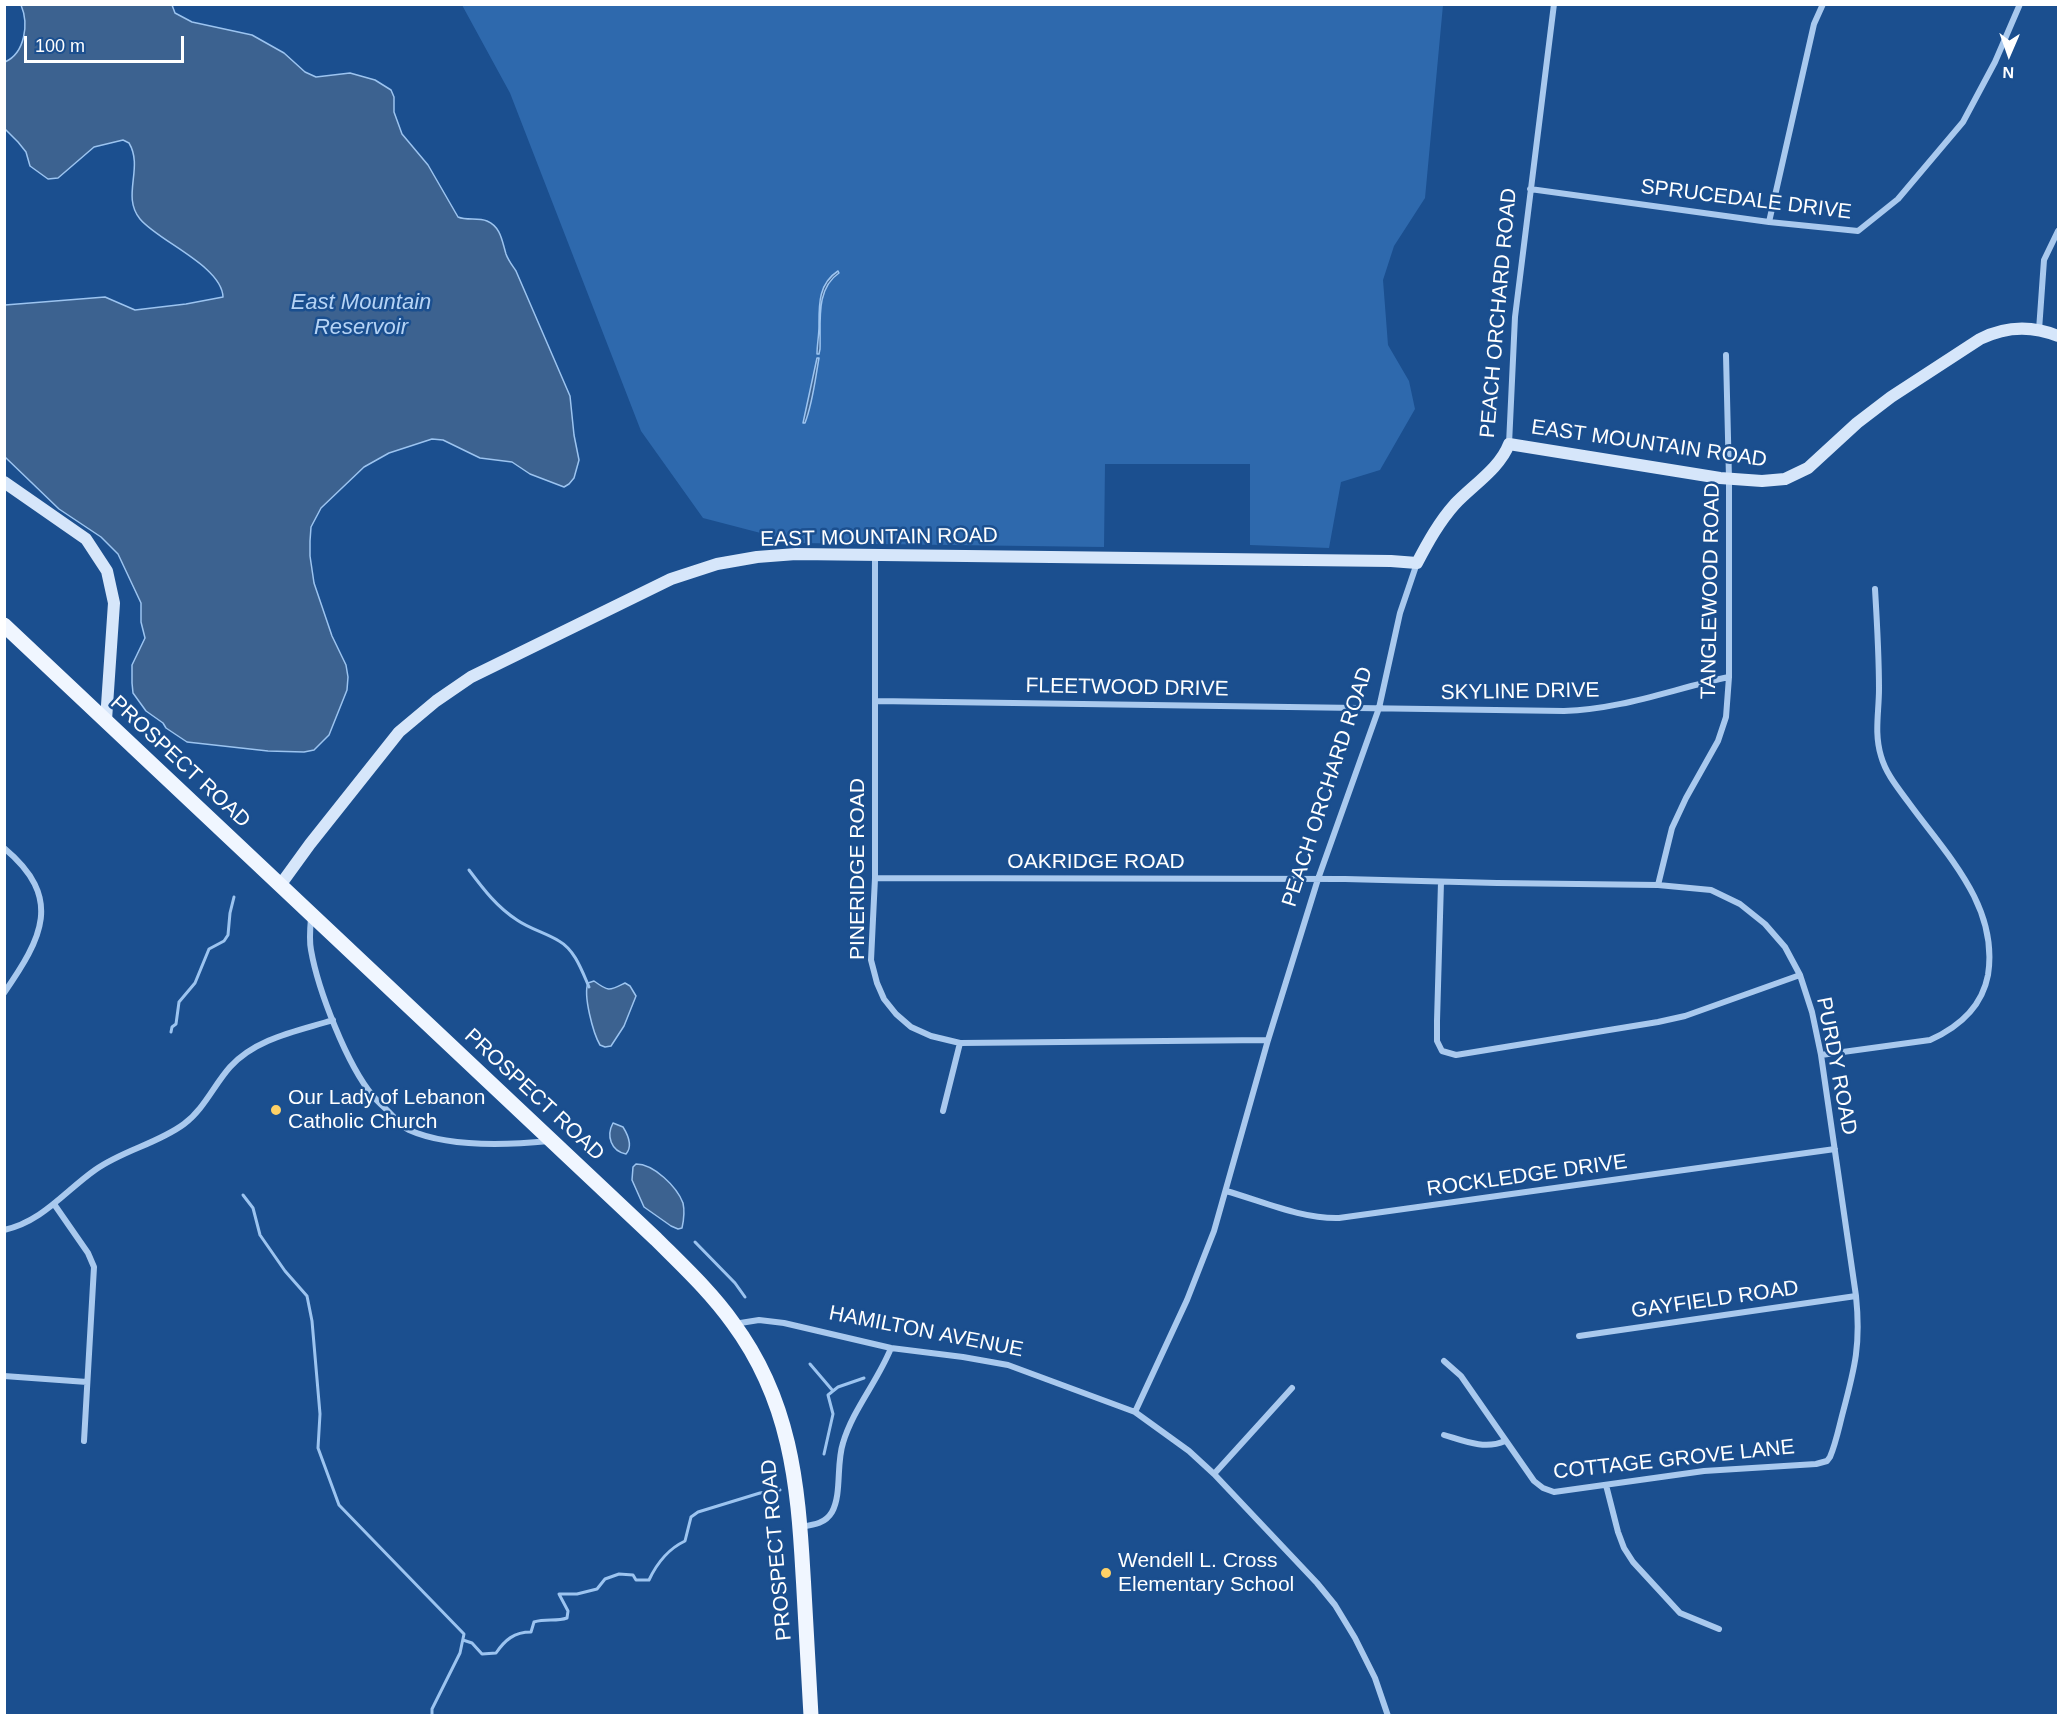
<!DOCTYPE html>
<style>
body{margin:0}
#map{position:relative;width:2063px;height:1720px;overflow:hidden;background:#1b4f8f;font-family:Arial,sans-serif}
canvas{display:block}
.frame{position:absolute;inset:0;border:6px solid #fff;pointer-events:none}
.north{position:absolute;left:1979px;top:24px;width:60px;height:60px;-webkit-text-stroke:4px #1b4f8f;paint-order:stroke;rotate:182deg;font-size:16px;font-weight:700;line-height:24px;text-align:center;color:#fff}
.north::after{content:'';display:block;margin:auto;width:21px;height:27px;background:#fff;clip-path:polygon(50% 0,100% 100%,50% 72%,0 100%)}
.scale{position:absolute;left:24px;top:36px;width:160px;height:27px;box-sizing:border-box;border:3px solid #fff;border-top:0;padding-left:8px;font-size:18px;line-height:21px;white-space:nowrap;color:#fff;-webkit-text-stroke:4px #1b4f8f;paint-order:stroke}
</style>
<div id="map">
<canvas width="2063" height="1720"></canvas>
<div class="frame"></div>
<div class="north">N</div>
<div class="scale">100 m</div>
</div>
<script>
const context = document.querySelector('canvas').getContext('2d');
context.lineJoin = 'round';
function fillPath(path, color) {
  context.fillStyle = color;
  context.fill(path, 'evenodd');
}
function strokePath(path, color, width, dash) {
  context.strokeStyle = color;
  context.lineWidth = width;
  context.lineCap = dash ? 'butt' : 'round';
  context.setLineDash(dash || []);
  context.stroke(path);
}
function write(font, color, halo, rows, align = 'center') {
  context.font = font + ' Arial,sans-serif';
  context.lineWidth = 5;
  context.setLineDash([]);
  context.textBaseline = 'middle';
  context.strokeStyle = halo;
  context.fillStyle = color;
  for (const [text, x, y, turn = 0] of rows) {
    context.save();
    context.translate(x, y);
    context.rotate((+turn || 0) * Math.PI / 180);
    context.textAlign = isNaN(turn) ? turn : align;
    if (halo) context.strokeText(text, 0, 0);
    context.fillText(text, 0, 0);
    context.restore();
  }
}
fillPath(new Path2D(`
 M462 5H1443L1425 198 1394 246 1383 280 1388 345 1409 381 1415 409 1380 470 1341 482 1329 548 1250 545V464H1105L1104 547 799 543 703 518 641 431 510 93Z`), '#2e69ad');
const water = new Path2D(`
 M21 5H172L175 13 192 22 252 35 284 53 305 72 316 77 350 73 375 80 391 90 394 97V112L402 134 428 165 458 217C467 221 478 217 487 221 501 227 502 241 506 254 508 260 512 265 516 271L570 396 574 435 579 460 574 478 569 484 564 487 530 474 512 462 480 458 443 440 432 439 389 453 364 467 321 508 311 527 310 541V556L314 583 332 636 346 665 348 677 347 690 329 735 314 750 304 752 268 751 187 742 166 728 163 723 146 711 133 693 132 683V665L145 638 141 622V603L118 554 101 537 59 509 5 457V305L105 297 135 310 186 304 223 297C222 266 158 241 140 219 121 196 144 168 129 143L123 140 94 147 58 178 48 179 30 166 26 152 18 142 5 129V62C25 53 29 24 21 5Z
 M838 271 839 273C815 289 821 323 820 349L819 354H817C817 345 819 335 819 326 819 305 818 284 838 271Z
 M817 358H819C815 380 813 402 805 423H803Z
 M594 981C609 992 609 991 625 983L630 986 636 996 624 1026 611 1046 605 1047 600 1045C593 1033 583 995 588 983Z
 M613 1123 623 1127C628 1135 633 1146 626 1154 611 1151 606 1136 613 1123Z
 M636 1164C654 1164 677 1187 683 1203 685 1212 684 1219 682 1228L678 1229 671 1226 644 1207 632 1180 633 1167Z`);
fillPath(water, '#3c6290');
strokePath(water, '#9cc4f0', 1.5);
strokePath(new Path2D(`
 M469 870C484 890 497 907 517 920 530 929 546 933 559 941 575 950 582 971 589 987
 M171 1032 172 1027 176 1024 179 1002 195 983 209 949 224 941 228 935 230 913 234 897
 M243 1195 253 1208 260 1235 285 1271 307 1296 312 1321 320 1414 318 1448 339 1505 464 1634 460 1653 432 1709V1716
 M695 1242 735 1283 745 1297
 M810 1364 833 1391
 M824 1454 833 1414 828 1395 838 1387 864 1378
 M463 1640 472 1643 482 1654 496 1653C505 1640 514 1632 531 1632L534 1622C546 1618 556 1622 567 1618L568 1611 559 1594H577L597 1589 605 1579 619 1574 633 1575 636 1580H649C657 1563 668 1549 685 1541L691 1517 698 1512 760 1493 780 1490`), '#9cc4f0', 3);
strokePath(new Path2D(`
 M1530 189 1769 222 1858 231 1898 199 1963 122 1995 62 2020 4
 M1769 222 1814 24 1823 4
 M2039 330 2044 260 2058 231
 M1509 444 1515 317 1554 4
 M875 555V878L871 960 877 983 884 999 896 1014 911 1027 931 1036 960 1043 1268 1040
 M876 701 1564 711C1623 709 1672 689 1729 677
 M4 848C64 898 42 938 4 993
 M875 878 1345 879 1497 883 1658 885 1711 890 1740 904 1765 924 1785 947 1800 975 1812 1012 1821 1055 1856 1296C1861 1344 1855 1367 1843 1412 1839 1427 1836 1443 1830 1457L1827 1461 1816 1464 1704 1471 1554 1492 1543 1488 1534 1481 1461 1376 1444 1361
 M1441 882 1437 1021V1041L1442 1051 1456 1055 1658 1022 1685 1016 1800 975
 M1658 885 1672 828 1686 798 1718 741 1726 717 1729 677V479L1726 355
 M311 918C310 929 309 940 311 950 318 990 347 1065 373 1096 378 1102 384 1107 389 1112 395 1118 402 1127 409 1130 447 1147 508 1145 549 1141
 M1821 1055 1930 1040C1959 1027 1982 1007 1988 975 1999 906 1946 854 1909 803 1898 788 1886 774 1881 756 1874 733 1879 712 1879 689 1879 655 1877 622 1875 589
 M943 1111 960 1043
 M1226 1191C1262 1201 1301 1219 1339 1218L1835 1149
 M54 1204 88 1253 94 1267 84 1441
 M4 1230C42 1222 65 1191 95 1170 123 1150 157 1144 184 1124 204 1109 214 1085 230 1067 256 1038 298 1031 333 1020
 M734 1324 759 1320 784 1323 891 1348 963 1357 1008 1365 1135 1412 1189 1451 1214 1474 1317 1583 1335 1605 1355 1638 1375 1678 1388 1716
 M1579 1336 1856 1296
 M4 1376 87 1382
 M1135 1412 1187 1300 1214 1231 1268 1040 1318 879 1379 708 1400 613 1417 563
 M1444 1435C1464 1441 1485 1450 1505 1441
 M1214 1474 1292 1388
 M1606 1485 1618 1532 1624 1548 1633 1562 1680 1613 1719 1629
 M800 1527C813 1525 825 1524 832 1512 842 1494 836 1464 843 1443 853 1409 878 1381 891 1348`), '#a9c9ee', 6);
strokePath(new Path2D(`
 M4 482 86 539 107 571 114 603 106 720
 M281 884 310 844 399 732 436 701 471 677 671 579 717 564 757 557 796 554 1391 561 1417 563C1428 542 1439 522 1455 504 1473 485 1500 468 1509 444L1720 478 1762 481 1785 479 1808 468 1857 423 1891 397 1980 339C2006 326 2031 325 2058 336`), '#d6e6fa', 12);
strokePath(new Path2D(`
 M4 625 656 1239C683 1266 711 1292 733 1323 790 1400 798 1483 803 1574 806 1621 808 1668 811 1716`), '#f0f6ff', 15);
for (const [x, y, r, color] of [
 [276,1110,6,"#ffd166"],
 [1106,1573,6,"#ffd166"]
]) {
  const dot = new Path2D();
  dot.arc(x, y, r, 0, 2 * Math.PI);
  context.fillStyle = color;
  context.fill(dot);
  strokePath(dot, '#1b4f8f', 2);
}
write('21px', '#fff', '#1b4f8f', [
 ["SPRUCEDALE DRIVE",1746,200,7],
 ["PEACH ORCHARD ROAD",1499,313,-85],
 ["EAST MOUNTAIN ROAD",1649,444,8],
 ["EAST MOUNTAIN ROAD",879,538,-1],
 ["TANGLEWOOD ROAD",1711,591,-89],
 ["FLEETWOOD DRIVE",1127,688,1],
 ["SKYLINE DRIVE",1520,692,-1],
 ["PROSPECT ROAD",180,762,43],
 ["PEACH ORCHARD ROAD",1328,787,-72],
 ["OAKRIDGE ROAD",1096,862],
 ["PINERIDGE ROAD",858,869,-90],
 ["PURDY ROAD",1836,1066,79],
 ["PROSPECT ROAD",534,1095,43],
 ["ROCKLEDGE DRIVE",1527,1176,-8],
 ["GAYFIELD ROAD",1715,1300,-8],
 ["HAMILTON AVENUE",926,1332,11],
 ["COTTAGE GROVE LANE",1674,1460,-6],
 ["PROSPECT ROAD",777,1550,-95]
]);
write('21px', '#fff', '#1b4f8f', [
 ["Our Lady of Lebanon",288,1098],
 ["Catholic Church",288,1122],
 ["Wendell L. Cross",1118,1561],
 ["Elementary School",1118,1585]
], 'left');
write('italic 22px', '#b5d3f5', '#1b4f8f', [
 ["East Mountain",361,303],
 ["Reservoir",361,328]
]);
</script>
